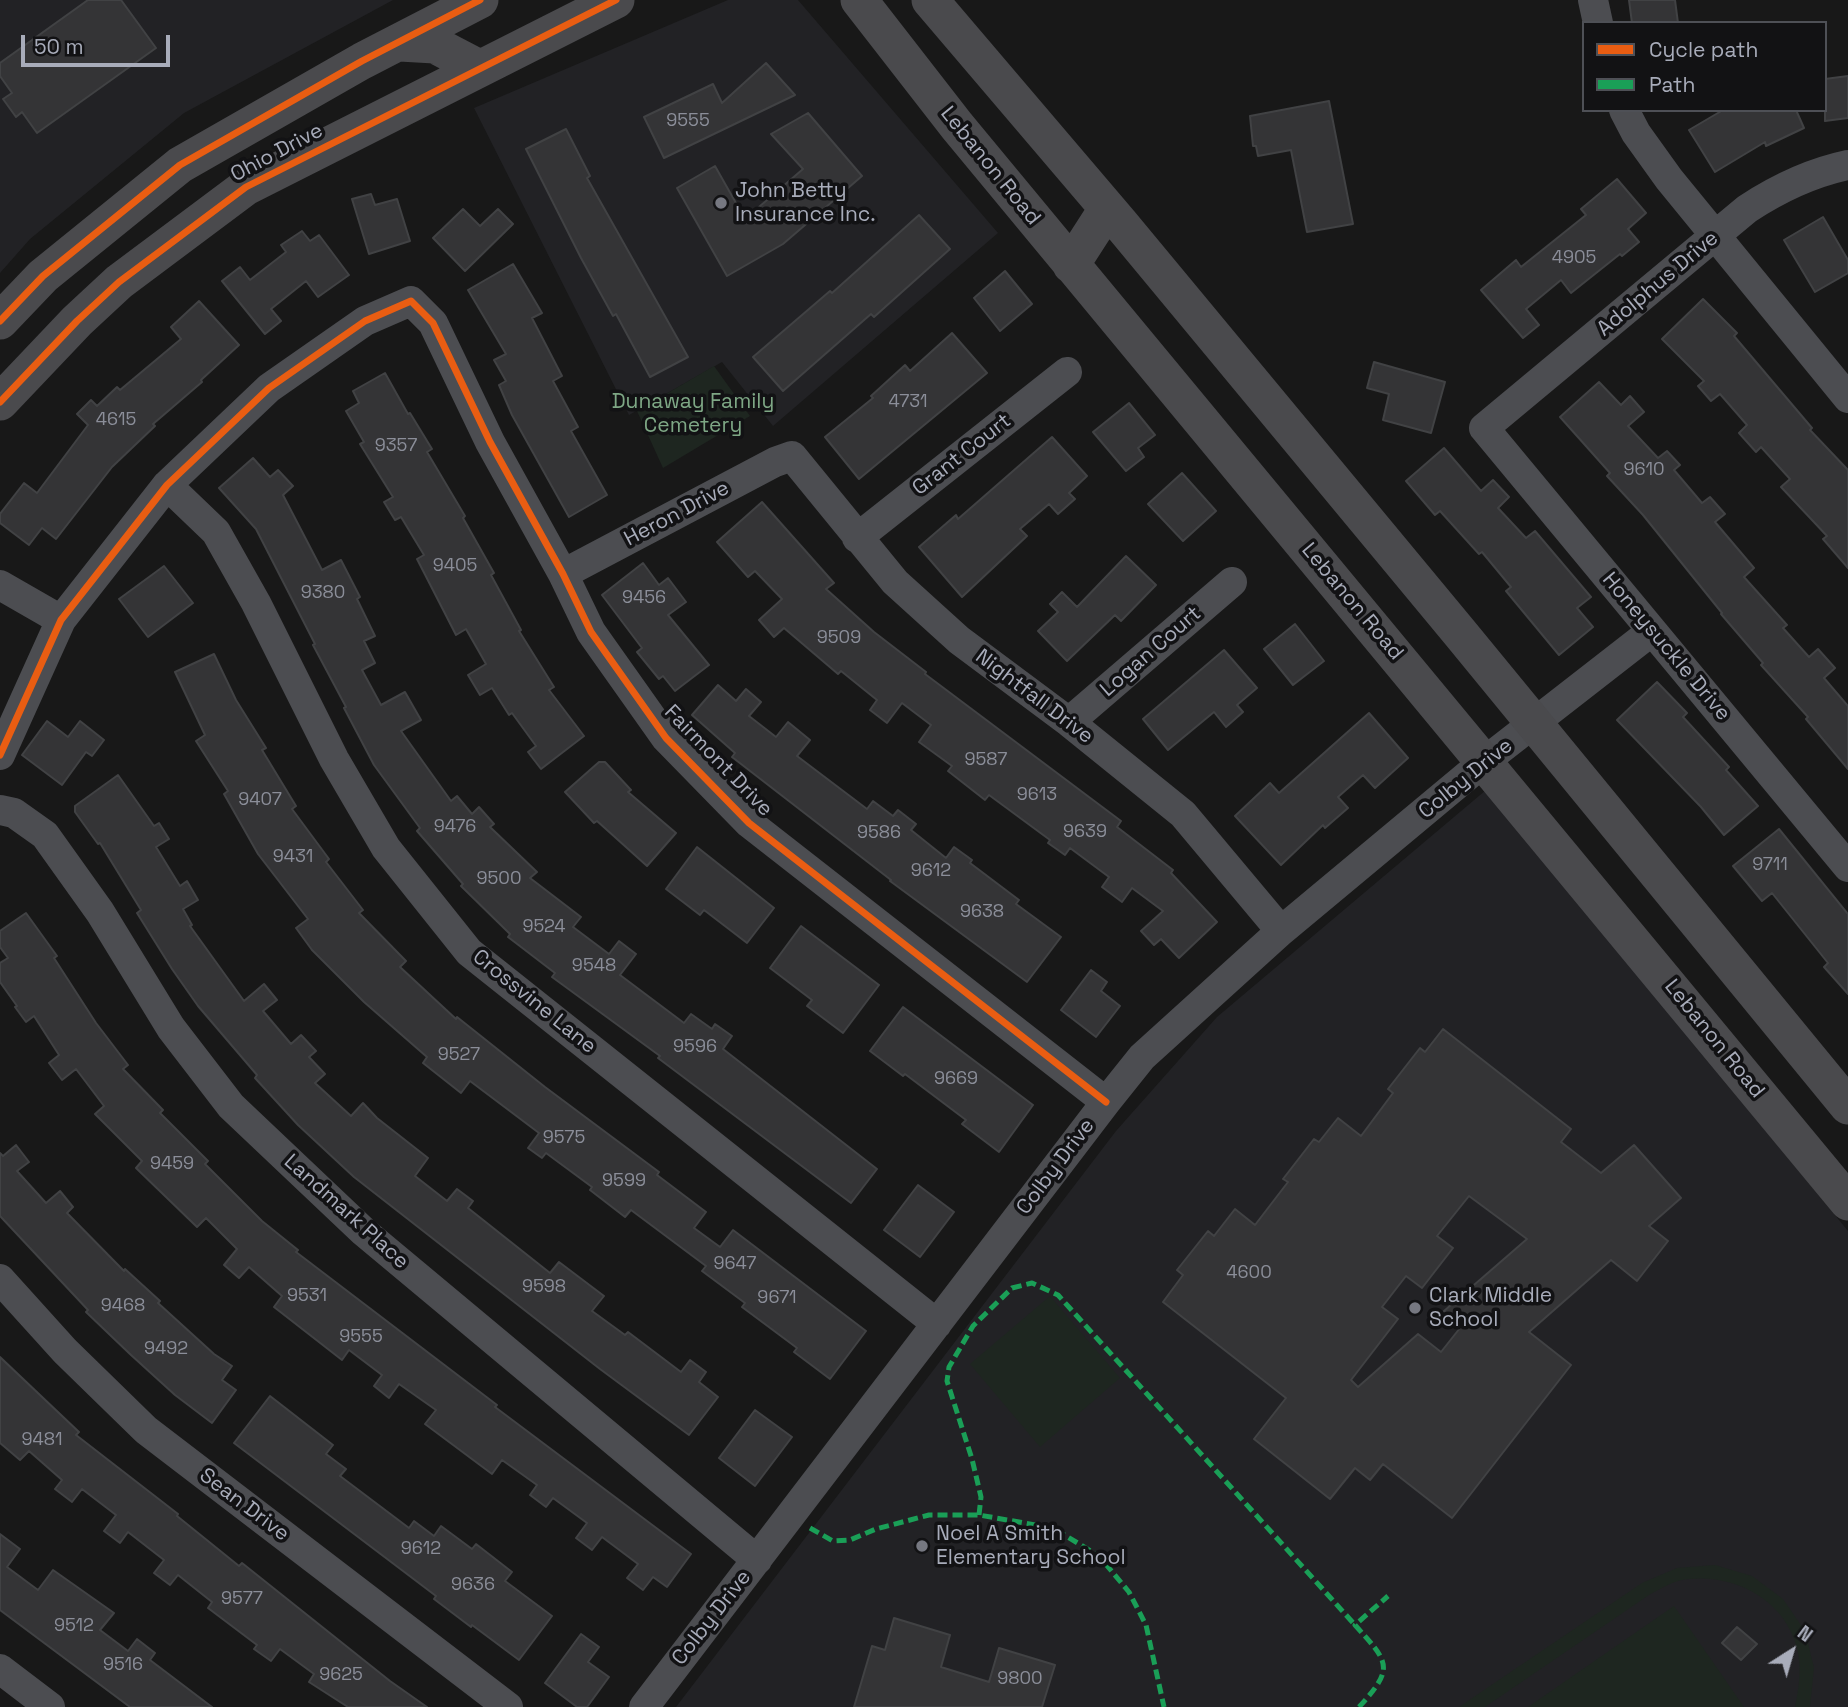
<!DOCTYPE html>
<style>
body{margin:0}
#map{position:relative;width:1848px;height:1707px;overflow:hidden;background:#181818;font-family:"Space Grotesk",sans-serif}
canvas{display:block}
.legend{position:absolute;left:1582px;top:21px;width:245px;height:91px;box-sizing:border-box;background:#121214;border:2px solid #4e5056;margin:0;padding:9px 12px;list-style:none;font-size:21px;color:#a8acba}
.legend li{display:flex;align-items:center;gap:14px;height:35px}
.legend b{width:35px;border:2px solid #4e5056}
.north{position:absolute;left:1757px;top:1616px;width:70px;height:70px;-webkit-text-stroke:5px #121214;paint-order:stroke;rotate:37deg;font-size:19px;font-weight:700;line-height:28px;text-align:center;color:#a8acba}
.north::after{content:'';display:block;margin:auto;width:24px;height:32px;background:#a8acba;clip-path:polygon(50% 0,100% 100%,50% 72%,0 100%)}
.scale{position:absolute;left:21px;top:35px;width:149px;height:32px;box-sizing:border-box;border:4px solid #a8acba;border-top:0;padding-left:9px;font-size:21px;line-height:24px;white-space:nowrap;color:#a8acba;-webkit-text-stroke:5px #121214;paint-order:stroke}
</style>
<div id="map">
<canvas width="1848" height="1707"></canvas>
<ul class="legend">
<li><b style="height:9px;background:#e95d12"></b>Cycle path</li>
<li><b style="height:9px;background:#1a9f57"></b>Path</li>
</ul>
<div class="north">N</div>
<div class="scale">50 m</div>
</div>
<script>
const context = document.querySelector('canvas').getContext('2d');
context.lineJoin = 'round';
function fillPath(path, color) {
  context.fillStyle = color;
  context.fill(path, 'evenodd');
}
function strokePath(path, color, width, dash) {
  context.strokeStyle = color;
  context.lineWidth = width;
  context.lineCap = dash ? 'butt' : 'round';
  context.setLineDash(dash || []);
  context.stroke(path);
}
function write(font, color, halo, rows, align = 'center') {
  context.font = font + ' "Space Grotesk",sans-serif';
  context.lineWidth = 7;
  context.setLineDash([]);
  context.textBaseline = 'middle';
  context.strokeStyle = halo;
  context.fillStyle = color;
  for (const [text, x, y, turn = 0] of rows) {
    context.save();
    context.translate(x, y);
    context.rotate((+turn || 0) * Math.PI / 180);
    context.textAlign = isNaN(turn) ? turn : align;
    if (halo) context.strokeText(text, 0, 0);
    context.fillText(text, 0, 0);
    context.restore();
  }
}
fillPath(new Path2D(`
 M0 0H393L184 113 30 239 0 273Z
 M728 0H798L998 233 773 426 722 362 629 415 474 108Z
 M1486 790 1848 1231V1707H676L1116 1131 1217 1017Z`), '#222225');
fillPath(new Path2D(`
 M714 366 750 416 663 468 637 411Z
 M1050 1296 1120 1378 1040 1447 970 1364Z
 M1715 1565 1752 1576 1783 1599 1805 1631 1814 1668 1810 1707H1795C1799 1687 1802 1668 1797 1648 1784 1597 1728 1570 1678 1581 1668 1584 1658 1590 1649 1595L1485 1707H1459L1642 1583 1677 1568Z
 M1674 1606 1744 1707H1528Z`), '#1e2620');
const building = new Path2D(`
 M88 0H121L156 48 37 133 22 112 16 117 3 99 12 93 0 76V63Z
 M1629 0H1675L1678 23H1632Z
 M766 63 795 95 664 158 644 117 713 84 722 103Z
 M1848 76V118L1825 121V79Z
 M1329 101 1353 224 1307 232 1291 150 1258 156 1256 146H1253L1250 116Z
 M1723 110H1796L1804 128 1766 146 1765 142 1715 172 1689 130Z
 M808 113 862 176 783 244 727 276 677 188 715 166 745 219 803 169 771 134Z
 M566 129 590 176 587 178 688 357 650 377 616 314 613 316 581 258 526 149Z
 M1617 179 1646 213 1628 229 1639 242 1622 256 1620 254 1571 293 1561 280 1526 309 1539 325 1523 338 1481 290 1516 260 1521 267 1586 215 1581 209Z
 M371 194 375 205 397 199 410 241 369 254 352 199Z
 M463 209 480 226 498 209 513 224 465 271 433 238Z
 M919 215 950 249 874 317 871 314 783 391 753 357 830 291 832 293Z
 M1823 217 1848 260V273L1815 292 1784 240Z
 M302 231 310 241 319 235 349 275 318 297 306 281 271 309 281 321 265 334 222 281 240 267 250 280 286 252 281 245Z
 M513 264 542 313 532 318 562 376 553 381 578 427 571 431 607 495 569 517 512 415 499 385 506 381 494 360 506 354 468 290Z
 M1005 271 1032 304 1000 331 974 298Z
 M1703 299 1737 333 1734 336 1812 428 1810 430 1848 470V568L1823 539 1827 536 1781 487 1790 479 1761 447 1756 452 1739 433 1747 425 1720 394 1711 401 1698 386 1704 381 1662 339Z
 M199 301 239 345 201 380 202 382 153 424 155 426 112 467 56 539 42 528 29 545 0 523V514L24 483 37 493 88 425 77 414 91 400 97 406 117 387 120 390 181 339 171 327Z
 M952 333 987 373 859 479 825 437 873 398 871 396 905 365 910 371Z
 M1374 362 1445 382 1431 433 1383 420 1389 394 1367 388Z
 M385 373 408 414 410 413 432 449 427 452 465 516 463 518 494 573 491 575 521 630 519 631 554 687 549 690 584 736 541 769 528 752 536 746 512 713 509 715 492 688 480 695 468 675 486 664 466 629 456 635 417 559 424 555 401 517 395 520 384 502 393 497 360 444 364 442 346 411 359 403 353 391Z
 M1599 382 1621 405 1630 396 1644 412 1628 426 1658 458 1667 451 1680 465 1674 470 1702 503 1710 497 1725 514 1715 522 1754 568 1744 577 1787 625 1783 628 1809 657 1818 649 1835 668 1824 678 1848 706V769L1806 719 1808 717 1761 665 1763 663 1721 614 1722 613 1643 515 1607 476 1610 473 1560 417Z
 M1129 403 1155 435 1138 448 1144 457 1126 471 1093 432Z
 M1052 437 1087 476 1069 493 1075 499 1058 514 1049 504 1020 529 1027 536 962 597 919 547 956 515 958 519Z
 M1444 448 1481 491 1493 480 1509 497 1498 508 1526 538 1535 531 1591 597 1577 608 1593 627 1559 655 1506 591 1511 587 1482 552 1479 554 1440 511 1435 515 1406 481Z
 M253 458 270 477 278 470 293 486 283 495 322 570 341 560 360 597 357 599 375 636 364 641 375 663 362 670 381 705 405 692 421 720 401 731 451 801 457 796 472 814 479 807 494 824 490 827 537 872 530 878 581 917 573 927 609 954 619 941 636 954 620 975 684 1023 691 1014 712 1029 715 1024 732 1036 723 1049 877 1169 851 1203 658 1058 660 1056 552 977 555 973 508 937 510 934 461 886 463 884 417 831 420 828 374 765 344 708 346 707 313 645 315 644 256 529 219 488Z
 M1182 473 1216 511 1183 541 1148 504Z
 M762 502 834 583 826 589 874 632 926 672 925 674 1121 821 1117 827 1173 870 1171 873 1217 922 1179 958 1161 939 1154 945 1141 931 1163 911 1132 888 1122 902 1102 887 1109 877 1070 848 1065 855 1048 843 1050 840 989 795 985 800 948 771 952 766 919 742 931 725 902 703 887 723 870 710 877 700 841 671 838 674 784 628 774 637 759 620 782 599 755 571 748 577 717 542Z
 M1126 556 1156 585 1121 621 1115 615 1067 661 1038 631 1058 612 1050 604 1062 592 1077 607Z
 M643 563 659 585 668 578 686 602 668 615 709 665 675 691 663 676 659 679 637 652 642 648 602 595Z
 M164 566 193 603 148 637 119 599Z
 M1295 624 1324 661 1293 685 1264 649Z
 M1224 650 1257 688 1237 705 1243 712 1226 727 1214 712 1168 750 1143 719Z
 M214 654 236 700 266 748 262 750 296 806 292 809 329 859 326 862 363 910 359 913 406 961 400 967 456 1019 457 1017 545 1087 659 1172 657 1175 706 1212 694 1228 720 1247 733 1230 866 1331 830 1379 794 1352 797 1348 742 1307 745 1303 702 1271 706 1266 631 1210 625 1217 590 1190 592 1187 546 1153 542 1158 528 1148 539 1133 470 1081 461 1093 423 1063 427 1057 364 1002 312 950 296 928 308 919 258 854 224 794 228 791 196 741 205 735 175 672Z
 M1657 682 1687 713 1683 717 1729 767 1726 770 1758 806 1724 835 1701 807 1617 720Z
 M718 685 736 701 746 689 761 702 749 716 776 737 788 722 810 740 797 756 867 809 873 801 893 816 898 810 916 824 911 830 946 858 954 847 972 860 970 863 1019 900 1016 904 1061 937 1027 982 890 881 891 880 732 757 735 753 692 715Z
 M1369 713 1408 758 1375 788 1363 775 1338 797 1348 808 1325 828 1323 825 1281 865 1235 816 1270 783 1279 793Z
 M47 721 68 737 80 721 104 740 92 756 86 752 62 785 22 755Z
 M599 762H605L631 790 628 792 676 833 647 866 597 821 594 823 565 792Z
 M118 775 154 826 159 823 169 839 156 847 180 886 187 881 198 900 183 909 192 925 190 926 244 1001 264 984 277 1000 263 1011 291 1044 301 1035 316 1051 309 1057 325 1074 315 1083 351 1116 363 1103 377 1118 428 1158 415 1176 447 1201 457 1189 473 1201 468 1208 550 1273 559 1262 604 1296 592 1311 625 1335 628 1332 681 1372 690 1360 706 1372 699 1382 718 1397 689 1435 600 1369 354 1177 298 1125 255 1078 257 1075 198 1006 172 969 137 913 141 910 100 843 98 844 75 812V806Z
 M1779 829 1848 914V994L1824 967 1828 963 1772 893 1762 901 1733 866Z
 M697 847 774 908 747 943 704 910 700 915 666 889Z
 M26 913 57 956 54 958 96 1023 128 1065 123 1069 163 1110 160 1113 208 1161 205 1164 262 1221 298 1250 296 1252 497 1405 495 1407 691 1554 667 1587 653 1577 643 1590 627 1578 638 1564 602 1537 592 1550 576 1538 587 1523 553 1498 546 1507 530 1495 537 1485 502 1460 492 1474 425 1424 436 1410 399 1384 389 1398 374 1386 382 1375 349 1350 342 1360 274 1307 282 1296 249 1267 239 1278 224 1265 237 1249 206 1218 197 1227 136 1168 142 1161 95 1114 104 1106 76 1069 62 1080 49 1063 59 1055 34 1016 26 1022 15 1007 17 1006 0 982V963L8 958 0 947V931Z
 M801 926 879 985 843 1033 807 1006 812 1000 770 968Z
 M1091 970 1107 982 1101 991 1120 1006 1096 1037 1061 1010Z
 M903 1007 1033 1105 999 1152 962 1124 966 1120 905 1074 903 1076 870 1051Z
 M1443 1029 1571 1129 1561 1142 1601 1173 1634 1145 1681 1198 1649 1226 1668 1241 1637 1281 1611 1260 1529 1332 1571 1365 1452 1518 1383 1464 1370 1480 1355 1468 1330 1499 1254 1439 1286 1398 1163 1302 1183 1275 1177 1270 1208 1231 1214 1236 1235 1209 1255 1225 1288 1182 1283 1179 1314 1139 1319 1142 1338 1118 1361 1136 1393 1093 1388 1089 1420 1048 1425 1052ZM1469 1196 1527 1239 1444 1311 1460 1328 1441 1352 1418 1334 1358 1387 1351 1380 1398 1319 1382 1307 1406 1276 1422 1288 1453 1248 1437 1236Z
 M16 1145 29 1162 17 1171 46 1203 60 1191 73 1207 67 1213 124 1271 125 1269 160 1301 158 1303 214 1354 232 1366 222 1380 236 1390 212 1423 175 1395 131 1355 86 1312 88 1310 0 1216V1153L3 1156Z
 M918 1185 954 1212 920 1257 884 1230Z
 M0 1357 79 1432 76 1435 178 1514 177 1516 239 1566 242 1563 390 1681 427 1707H348L309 1682 314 1674 280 1649 271 1661 254 1649 257 1645 208 1608 212 1602 178 1575 170 1585 154 1573 164 1560 128 1532 120 1543 104 1531 116 1515 82 1489 72 1502 55 1489 62 1480 29 1451 20 1460 0 1443Z
 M270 1396 333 1445 326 1454 346 1469 340 1476 409 1528 414 1521 434 1536 441 1526 472 1549 476 1544 512 1572 505 1581 552 1616 519 1660 472 1625 471 1627 434 1599 436 1596 234 1443Z
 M755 1410 792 1437 755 1486 719 1458Z
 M0 1534 20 1549 7 1567 38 1590 53 1570 114 1613 100 1630 128 1651 137 1639 155 1653 150 1660 212 1707H130L0 1610Z
 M894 1618 950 1635 941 1667 989 1682 999 1648 1055 1665 1042 1707H854L872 1646 885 1650Z
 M1737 1627 1757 1644 1741 1660 1722 1643Z
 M581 1634 599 1647 588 1662 609 1677 587 1707H577L545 1683Z`);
fillPath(building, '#343436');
strokePath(building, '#414244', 2);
strokePath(new Path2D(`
 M1593 0 1598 23
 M1624 110 1636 133 1669 179 1848 398
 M1848 165C1810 173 1779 188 1747 209L1484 428 1848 867
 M167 485 216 532 256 603 334 759 386 848 469 952 937 1324
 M857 538 1067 372
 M563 574 775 462 792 456 895 582 959 640 1069 722 1183 814 1281 931
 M0 585 61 620
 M1069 722 1232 582
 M0 755 61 620 167 485 269 388 365 321 411 301 433 323 490 442 563 574 591 632 666 738 749 823 1106 1102
 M0 810 14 813 45 835 100 912 171 1028 231 1106 364 1232 757 1560
 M0 1279 65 1351 146 1430 508 1707
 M0 1669 50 1707
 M644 1707 1106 1102 1142 1057 1281 931 1485 761 1652 631`), '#4c4d51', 30);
strokePath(new Path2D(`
 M859 0 957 126 1848 1202
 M930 0 1120 223 1460 633 1848 1106
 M400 43 435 45 479 68
 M1071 265 1107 209
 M0 321 43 276 180 165 362 61 480 0
 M0 402 77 321 119 282 246 187 616 0`), '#4a4a4d', 37);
strokePath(new Path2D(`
 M979 1515 981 1497 972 1459 947 1381 949 1367 973 1326 1012 1288 1032 1283 1058 1295 1355 1625
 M810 1528 833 1541 850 1540 876 1529 929 1515H979L1053 1528 1099 1556 1129 1592 1146 1625 1164 1707
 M1359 1707C1396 1667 1388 1662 1355 1625L1388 1596`), '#1a9f57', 5, [10, 5]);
strokePath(new Path2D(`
 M0 321 43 276 180 165 362 61 480 0
 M0 402 77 321 119 282 246 187 616 0
 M0 755 61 620 167 485 269 388 365 321 411 301 433 323 490 442 563 574 591 632 666 738 749 823 1106 1102`), '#e95d12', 7);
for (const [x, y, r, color] of [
 [721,203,7,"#767881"],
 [1415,1308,7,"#767881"],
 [922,1546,7,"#767881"]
]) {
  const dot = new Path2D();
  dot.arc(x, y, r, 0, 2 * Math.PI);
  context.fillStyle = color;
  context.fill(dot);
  strokePath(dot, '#121214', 2.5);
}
write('18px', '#8b8e99', null, [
 ["9555",688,121],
 ["4905",1574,258],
 ["4731",908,402],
 ["4615",116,420],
 ["9357",396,446],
 ["9610",1644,470],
 ["9405",455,566],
 ["9380",323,593],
 ["9456",644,598],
 ["9509",839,638],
 ["9587",986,760],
 ["9613",1037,795],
 ["9407",260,800],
 ["9476",455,827],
 ["9639",1085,832],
 ["9586",879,833],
 ["9431",293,857],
 ["9711",1770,865],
 ["9612",931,871],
 ["9500",499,879],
 ["9638",982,912],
 ["9524",544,927],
 ["9548",594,966],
 ["9596",695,1047],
 ["9527",459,1055],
 ["9669",956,1079],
 ["9575",564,1138],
 ["9459",172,1164],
 ["9599",624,1181],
 ["9647",735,1264],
 ["4600",1249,1273],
 ["9598",544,1287],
 ["9531",307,1296],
 ["9671",777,1298],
 ["9468",123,1306],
 ["9555",361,1337],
 ["9492",166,1349],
 ["9481",42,1440],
 ["9612",421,1549],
 ["9636",473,1585],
 ["9577",242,1599],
 ["9512",74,1626],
 ["9516",123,1665],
 ["9625",341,1675],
 ["9800",1020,1679]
]);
write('21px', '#a8acba', '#121214', [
 ["Ohio Drive",277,153,-28],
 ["Lebanon Road",990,166,51],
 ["Adolphus Drive",1658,284,-40],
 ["Grant Court",962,455,-38],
 ["Heron Drive",677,514,-28],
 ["Lebanon Road",1352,602,50],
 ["Honeysuckle Drive",1666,647,50],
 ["Logan Court",1151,652,-41],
 ["Nightfall Drive",1034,697,37],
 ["Fairmont Drive",718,761,46],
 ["Colby Drive",1466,779,-39],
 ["Crossvine Lane",534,1002,39],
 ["Lebanon Road",1714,1039,51],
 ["Colby Drive",1056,1167,-53],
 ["Landmark Place",346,1212,42],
 ["Sean Drive",244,1505,37],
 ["Colby Drive",712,1618,-52]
]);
write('21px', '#a8acba', '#121214', [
 ["John Betty",735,191],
 ["Insurance Inc.",735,215],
 ["Clark Middle",1429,1296],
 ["School",1429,1320],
 ["Noel A Smith",936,1534],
 ["Elementary School",936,1558]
], 'left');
write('21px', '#7ea785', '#121214', [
 ["Dunaway Family",693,402],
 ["Cemetery",693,426]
]);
</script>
